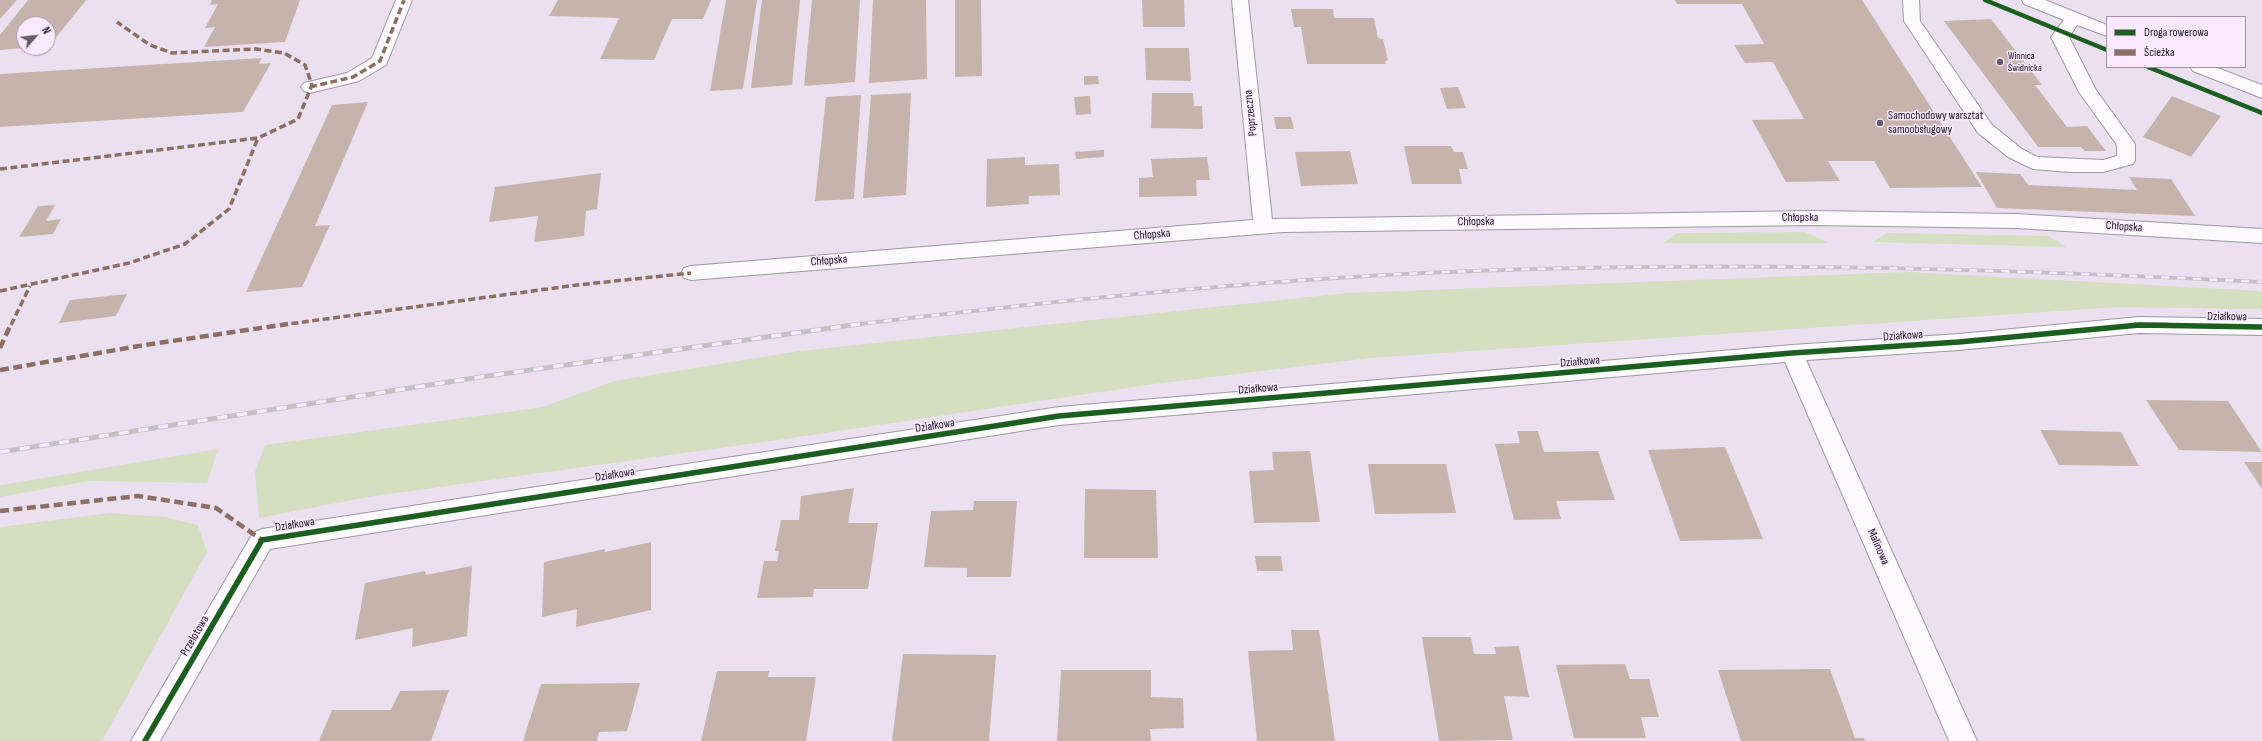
<!DOCTYPE html>
<meta charset="utf-8">
<style>
body{margin:0}
#map{position:relative;width:2262px;height:741px;overflow:hidden;background:#ebe0ef;font-family:"Sofia Sans Condensed",sans-serif}
canvas{display:block}
.legend{position:absolute;left:2106px;top:16px;width:140px;height:52px;box-sizing:border-box;background:#f9e8ff;border:1px solid #a194a6;margin:0;padding:5px 7px;list-style:none;font-size:12px;color:#1d1620}
.legend li{display:flex;align-items:center;gap:8px;height:20px}
.legend b{width:20px;border:1px solid #a194a6}
.north{position:absolute;left:16px;top:16px;width:40px;height:40px;box-sizing:border-box;background:#f9e8ff;border:1px solid #a194a6;border-radius:50%;rotate:62deg;font-size:11px;font-weight:700;line-height:16px;text-align:center;color:#1d1620}
.north::after{content:'';display:block;margin:auto;width:14px;height:18px;background:#655d68;clip-path:polygon(50% 0,100% 100%,50% 72%,0 100%)}
</style>
<div id="map">
<canvas width="2262" height="741"></canvas>
<ul class="legend">
<li><b style="height:5px;background:#1b5e20"></b>Droga rowerowa</li>
<li><b style="height:5px;background:#8d6e63"></b>Ścieżka</li>
</ul>
<div class="north">N</div>
</div>
<script>
const context = document.querySelector('canvas').getContext('2d');
context.lineJoin = 'round';
function fillPath(path, color) {
  context.fillStyle = color;
  context.fill(path, 'evenodd');
}
function strokePath(path, color, width, dash) {
  context.strokeStyle = color;
  context.lineWidth = width;
  context.lineCap = dash ? 'butt' : 'round';
  context.setLineDash(dash || []);
  context.stroke(path);
}
function write(font, color, halo, rows, align = 'center') {
  context.font = font + ' "Sofia Sans Condensed",sans-serif';
  context.lineWidth = 3;
  context.setLineDash([]);
  context.textBaseline = 'middle';
  context.strokeStyle = halo;
  context.fillStyle = color;
  for (const [text, x, y, turn = 0] of rows) {
    context.save();
    context.translate(x, y);
    context.rotate((+turn || 0) * Math.PI / 180);
    context.textAlign = isNaN(turn) ? turn : align;
    if (halo) context.strokeText(text, 0, 0);
    context.fillText(text, 0, 0);
    context.restore();
  }
}
fillPath(new Path2D(`
 M1805 232 1829 243H1663L1677 233Z
 M1887 233 2048 236 2067 247 1873 242Z
 M1907 272 2262 291V309L2118 307 1370 358 1154 384 778 440 368 497 259 518 255 472 265 445 543 407 614 381 799 351 1347 293Z
 M218 449 207 483 89 481 0 497V485Z
 M110 513 165 517 198 525 207 552 102 741H0V527Z`), '#d6dec2');
fillPath(new Path2D(`
 M0 0H17L0 19Z
 M28 0H86L55 39H48V24H24V48L0 50V35Z
 M212 0H300L285 42 204 47 215 27 205 28 218 4 210 5Z
 M558 0H711L703 19H672L654 60 600 59 619 18 549 16Z
 M726 0H757L743 89 710 91Z
 M762 0H800L792 85 751 88Z
 M812 0H860L855 82 804 86Z
 M873 0H926L927 79 869 83Z
 M955 0H981L982 76 955 77Z
 M1142 0H1184L1185 27H1143Z
 M1675 0H1862L1982 187 1890 188 1874 161H1828L1840 181 1786 182 1752 120 1804 119 1773 62 1745 63 1734 45 1764 44 1742 4H1677Z
 M1291 9H1333L1334 18H1374L1378 38 1383 39 1388 60 1385 61 1386 64H1307L1301 27H1294Z
 M1991 19 2042 85H2035L2067 127 2087 126 2106 151H2085L2081 147H2038L1944 21Z
 M1145 48H1189L1191 81 1146 80Z
 M262 58 259 64 271 63 243 112 0 127V74Z
 M1084 76H1098L1099 84 1084 85Z
 M1458 87 1466 108 1447 109 1440 88Z
 M911 93 906 195 863 198 871 95Z
 M1152 93H1193L1194 106H1202L1203 129 1151 128Z
 M861 95 854 199 815 201 826 97Z
 M1090 96 1091 114 1076 115 1074 97Z
 M2172 96 2221 116 2191 157 2143 137Z
 M368 102 315 226 330 225 302 287 246 292 332 105Z
 M1274 117H1291L1294 129H1276Z
 M1404 146H1451L1454 152H1463L1468 169H1459L1462 184H1412Z
 M1104 150V157L1076 159 1075 152Z
 M1350 151 1358 184 1301 186 1295 152Z
 M1025 157V165L1059 164 1060 195 1029 196V204L986 207 987 159Z
 M1207 157 1210 180H1196L1197 196 1139 197V178L1153 177 1151 159Z
 M1976 172 2020 174 2028 185 2137 190 2129 177 2171 179 2195 216 1997 208Z
 M601 173 597 209 586 211 584 236 534 242 538 216 489 222 495 187Z
 M55 205 46 221 61 219 53 234 19 237 38 206Z
 M127 294 116 316 59 323 70 300Z
 M2146 400 2228 401 2262 452 2179 450Z
 M2040 430 2121 432 2139 466 2059 465Z
 M1517 431H1538L1544 452 1598 451 1615 500 1556 501 1561 519 1514 520 1495 444 1520 443Z
 M1725 447 1763 539 1680 541 1648 450Z
 M1310 451 1320 522 1254 523 1249 471 1274 470 1272 452Z
 M2244 462H2262V489Z
 M1368 464H1446L1456 513 1375 514Z
 M854 488 848 523H878L868 589H814L813 597 757 598 764 561H777L779 551H775L781 520H799L801 496Z
 M1085 489 1156 490 1158 558H1084Z
 M974 501H1017L1011 577H967V568L924 567 931 511 973 510Z
 M651 542V610L576 627 577 609 542 617 544 562 605 549V552Z
 M1255 556H1281L1283 571H1257Z
 M472 566 467 636 412 647 413 628 355 640 365 583 425 571 426 575Z
 M1291 630H1319L1335 741H1257L1248 651 1293 650Z
 M1422 637H1471L1474 654H1496L1494 647 1519 646 1529 697 1504 696 1513 740 1439 741Z
 M903 654 996 655 989 741H892Z
 M1625 664 1630 679H1649L1659 717H1641L1646 738H1574L1556 665Z
 M1830 669 1855 738H1864L1865 741H1741L1718 670Z
 M1061 670H1151V697L1183 698 1184 728 1150 729 1151 741H1057Z
 M717 671H769L768 677H816L806 741H701Z
 M640 683 627 731 599 732 597 741H523L541 684Z
 M449 690 431 741H319L332 710H391L400 691Z`), '#c6b4ac');
const minor = new Path2D(`
 M396 0H412L386 65 359 81 310 93 304 91 301 87 304 83 347 73 372 58Z
 M1232 0H1248L1272 219 1813 211 2016 214 2262 229V243L2016 228 1813 225 1283 232 691 280 684 278 681 273 684 268 691 266 1253 220Z
 M1903 0H1919L1920 21 1992 125 2022 149 2037 157 2103 160 2117 156V145L2079 92 2051 37 2064 20 2024 4 2022 0H2045L2107 25V36L2077 25 2069 37 2096 90 2135 144V160L2133 164 2103 172H2070L2033 169 2008 157 1978 133 1904 21Z
 M2190 67H2215L2262 85V98L2193 71Z
 M2139 317 2262 319V335L2139 333 1959 350 1806 360 1977 741H1949L1785 362 1059 425 270 549 160 741H131L253 533 262 529 1059 407 1792 345 1959 334Z`);
strokePath(minor, '#9f97a3', 2);
fillPath(minor, '#fcfafd');
const railFar1 = new Path2D(`
 M852 325C1042 302 1233 282 1424 273 1704 260 1983 268 2262 282`);
const rail = new Path2D(`
 M0 452 487 376 860 324`);
strokePath(railFar1, '#c4c1c5', 4);
strokePath(rail, '#c4c1c5', 5);
strokePath(railFar1, '#f9e8ff', 2.5, [8]);
strokePath(rail, '#f9e8ff', 3.5, [10]);
strokePath(new Path2D(`
 M310 87 353 77 380 61 404 0
 M0 169 258 138 298 119 312 85 305 65 284 53 256 49 172 53 150 45 117 22
 M0 291 129 263 185 244 229 209 258 138
 M11 325 30 286
 M281 325 577 285 691 273`), '#8d6e63', 3.5, [7, 3.5]);
strokePath(new Path2D(`
 M0 348 11 324
 M0 370 145 345 288 324
 M0 511 138 496 216 508 262 540`), '#8d6e63', 4.5, [9, 4.5]);
strokePath(new Path2D(`
 M1985 0 2107 50
 M2148 67 2262 113
 M2134 325H2168`), '#1b5e20', 4.5);
strokePath(new Path2D(`
 M145 741 262 540 1059 416 1792 353 1959 342 2139 325 2262 327`), '#1b5e20', 5.5);
for (const [x, y, r, color] of [
 [2000,62,4,"#655d68"],
 [1880,123,4,"#655d68"]
]) {
  const dot = new Path2D();
  dot.arc(x, y, r, 0, 2 * Math.PI);
  context.fillStyle = color;
  context.fill(dot);
  strokePath(dot, '#f9e8ff', 1.5);
}
write('10px', '#1d1620', '#f9e8ff', [
 ["Winnica",2008,56],
 ["Świdnicka",2008,68]
], 'left');
write('12px', '#1d1620', '#f9e8ff', [
 ["Poprzeczna",1251,113,-96],
 ["Chłopska",1800,218],
 ["Chłopska",1476,222,-1],
 ["Chłopska",2124,227,4],
 ["Chłopska",1152,235,-5],
 ["Chłopska",829,261,-5],
 ["Działkowa",2227,317,1],
 ["Działkowa",1903,336,-4],
 ["Działkowa",1580,362,-5],
 ["Działkowa",1258,389,-5],
 ["Działkowa",935,426,-9],
 ["Działkowa",615,475,-9],
 ["Działkowa",295,525,-9],
 ["Malinowa",1878,547,66],
 ["Przelotowa",195,636,-60]
]);
write('12px', '#1d1620', '#f9e8ff', [
 ["Samochodowy warsztat",1888,116],
 ["samoobsługowy",1888,130]
], 'left');
</script>
